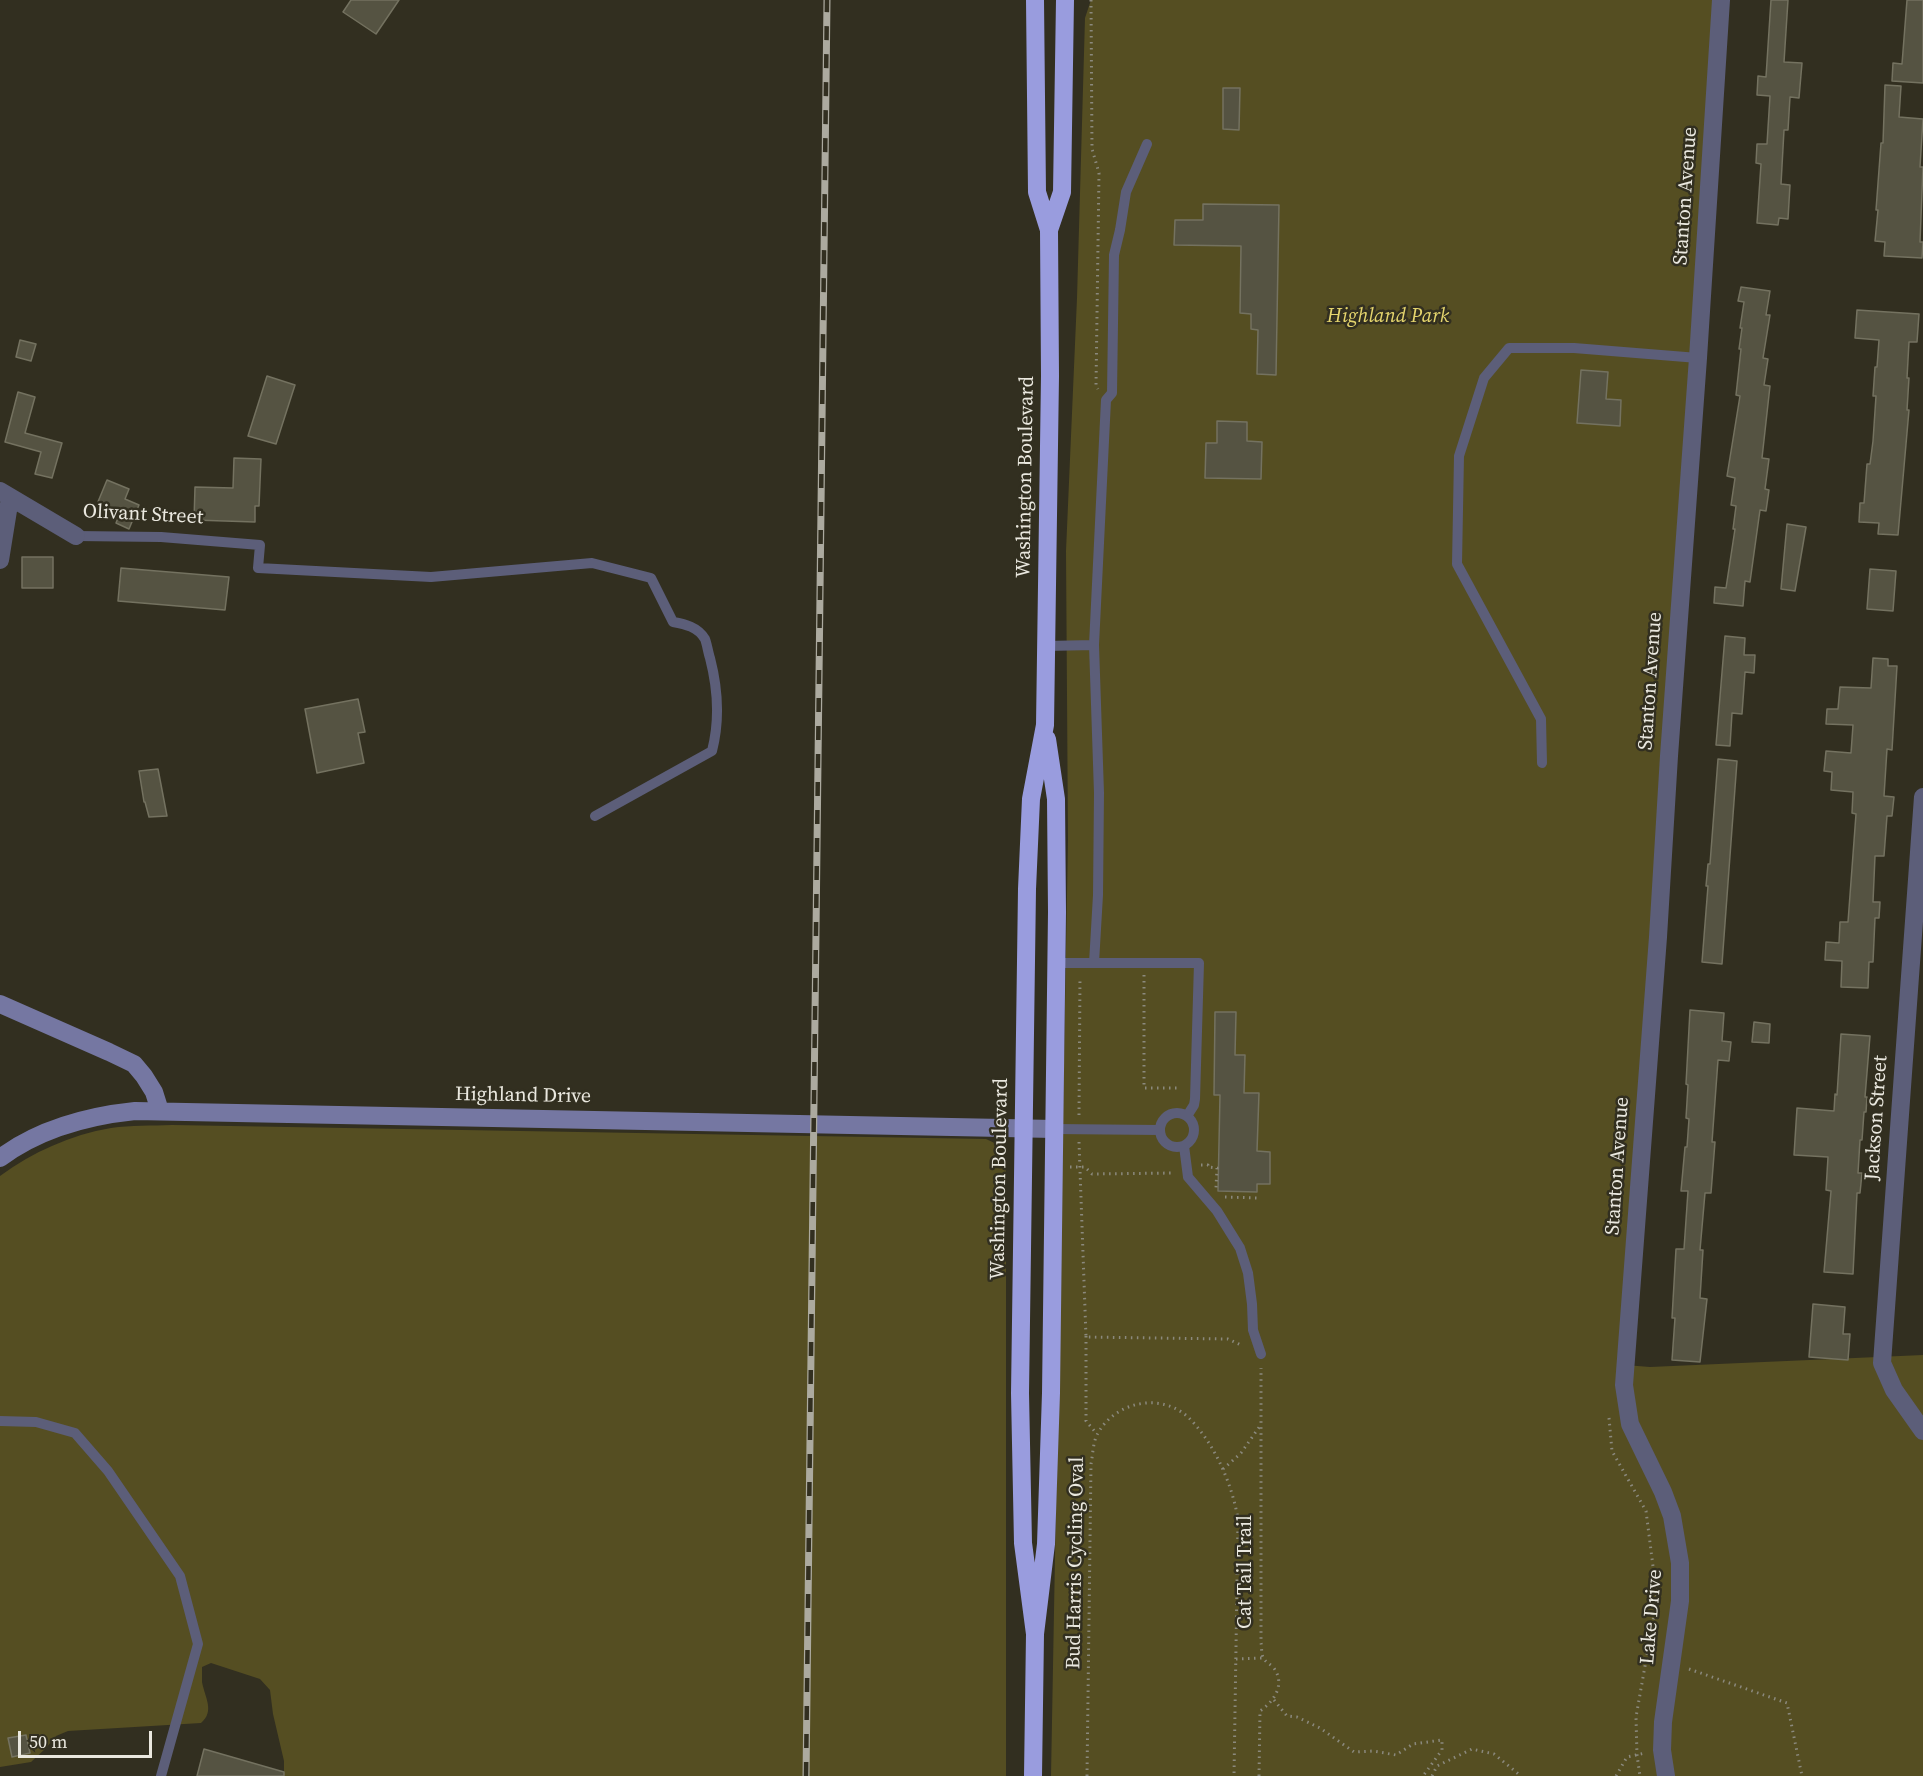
<!DOCTYPE html>
<style>
body{margin:0}
#map{position:relative;width:1923px;height:1776px;overflow:hidden;background:#322f20;font-family:"Source Serif 4",serif}
canvas{display:block}
.scale{position:absolute;left:18px;top:1731px;width:134px;height:27px;box-sizing:border-box;border:3px solid #eae8df;border-top:0;padding-left:8px;font-size:18px;line-height:21px;white-space:nowrap;color:#eae8df;-webkit-text-stroke:4px #322f20;paint-order:stroke}
</style>
<div id="map">
<canvas width="1923" height="1776"></canvas>
<div class="scale">50 m</div>
</div>
<script>
const context = document.querySelector('canvas').getContext('2d');
context.lineJoin = 'round';
function fillPath(path, color) {
  context.fillStyle = color;
  context.fill(path, 'evenodd');
}
function strokePath(path, color, width, dash) {
  context.strokeStyle = color;
  context.lineWidth = width;
  context.lineCap = dash ? 'butt' : 'round';
  context.setLineDash(dash || []);
  context.stroke(path);
}
function write(font, color, halo, rows, align = 'center') {
  context.font = font + ' "Source Serif 4",serif';
  context.lineWidth = 5;
  context.setLineDash([]);
  context.textBaseline = 'middle';
  context.strokeStyle = halo;
  context.fillStyle = color;
  for (const [text, x, y, turn = 0] of rows) {
    context.save();
    context.translate(x, y);
    context.rotate((+turn || 0) * Math.PI / 180);
    context.textAlign = isNaN(turn) ? turn : align;
    if (halo) context.strokeText(text, 0, 0);
    context.fillText(text, 0, 0);
    context.restore();
  }
}
fillPath(new Path2D(`
 M1091 0H1721L1625 1365 1650 1367 1923 1355V1776H1051L1068 840 1066 551 1077 298 1085 18Z
 M172 1125 986 1139 1003 1147 1006 1153V1776H284V1761L273 1714 270 1690 260 1679 211 1663 202 1667C202 1672 202 1677 202 1682 205 1698 215 1711 201 1723L68 1731 56 1736 45 1749 31 1762 0 1767V1176C33 1152 70 1135 111 1128 131 1125 152 1126 172 1125Z`), '#554e22');
const building = new Path2D(`
 M351 0H399L376 34 343 12Z
 M1771 0H1788L1784 62 1802 63 1799 98 1790 97 1788 130H1784L1781 184 1790 185 1788 219 1779 218 1778 225 1757 223 1761 164 1756 163 1757 144H1767L1770 96 1757 95 1758 76 1766 77Z
 M1907 0H1923V83L1892 81 1893 63 1902 64Z
 M1885 85 1901 86 1899 117 1923 119 1920 167H1923L1920 242H1923L1922 258 1884 256 1885 242 1875 241 1878 210H1876L1881 143H1883Z
 M1223 88H1240L1239 130 1223 129Z
 M1203 204 1279 205 1276 375 1257 374 1258 330 1251 329V314L1240 313 1241 246 1174 245 1175 220H1203Z
 M1741 287 1770 291 1766 315H1770L1763 358 1768 359 1764 385 1770 386 1762 458 1769 459 1765 489 1769 490 1766 511 1760 510 1750 582 1745 581 1743 606 1714 603 1715 587 1726 588 1735 529H1733L1736 506 1731 505 1735 478 1727 476 1740 396 1736 395 1741 349H1739L1742 328H1740L1744 302 1738 301Z
 M1857 310 1919 314 1917 342H1909L1907 378H1909L1907 410H1909L1898 535 1878 534 1879 523 1859 522 1860 503H1864L1867 464H1870L1873 441 1876 396H1873L1875 367H1877L1879 340 1855 338Z
 M20 340 36 344 31 361 16 357Z
 M1581 370 1608 372 1606 399 1621 400 1620 426 1577 423Z
 M267 376 295 385 276 444 248 436Z
 M18 392 35 397 25 433 62 443 52 478 35 474 41 452 5 442Z
 M1217 421 1247 422V441L1262 442 1261 479 1205 478 1206 443H1217Z
 M234 458 261 459 259 506H255V522L194 520 195 487 233 488Z
 M107 480 129 489 125 499 139 505 129 529 116 523 118 518 95 509Z
 M1787 524 1806 527 1795 591 1781 589Z
 M22 557H53V588H22Z
 M121 568 229 577 225 610 118 601Z
 M1870 569 1896 571 1893 611 1867 609Z
 M1725 636 1745 638 1744 655H1755L1754 673 1745 672 1742 714 1732 713 1730 746 1716 745Z
 M1873 658 1888 659V666H1897L1892 750 1887 749 1884 796 1894 797 1892 816H1887L1884 856H1875L1873 902H1880L1879 918H1875L1873 962H1869L1868 988 1841 987 1842 961 1825 960 1826 942 1839 943 1840 922H1848L1856 814 1852 813 1853 792 1831 790 1832 772 1824 771 1826 751 1851 753 1853 725 1826 724 1827 709H1838L1840 687 1871 688Z
 M358 699 365 732 358 733 364 763 317 773 305 709Z
 M1718 759 1737 761 1722 964 1702 962 1708 886H1706L1708 864H1710Z
 M158 769 167 816 149 817 145 802H144L139 771Z
 M1690 1010 1724 1013 1722 1041 1731 1042 1729 1061 1718 1060 1712 1142H1715L1711 1193H1705L1700 1250H1703L1700 1298 1707 1299 1700 1362 1672 1360 1675 1318H1672L1676 1249H1684L1688 1191H1681L1685 1147H1687L1689 1119 1686 1118 1688 1085 1686 1084Z
 M1215 1012H1236L1235 1055H1245L1244 1093H1259L1257 1151 1270 1152V1184H1257V1192L1218 1191 1220 1095H1214Z
 M1754 1022 1770 1024 1769 1043 1752 1042Z
 M1841 1034 1870 1036 1865 1097H1867L1866 1112H1864L1862 1140H1860L1858 1173H1862L1860 1193H1857L1853 1274 1824 1272 1831 1191 1826 1190 1828 1157 1794 1155 1797 1108 1834 1111 1835 1094 1837 1095Z
 M1813 1304 1845 1307 1843 1334H1850L1848 1360 1809 1357Z
 M26 1735 30 1753 12 1757 8 1738Z
 M204 1749 284 1772V1776H197Z`);
fillPath(building, '#555342');
strokePath(building, '#747260', 1.5);
strokePath(new Path2D(`
 M1091 0 1092 149 1099 173 1096 386 1098 389
 M1144 975V1088H1181
 M1079 1115 1080 977
 M1079 1142 1086 1337 1228 1339 1243 1346
 M1201 1165H1208V1167L1217 1168 1216 1188
 M1070 1167H1085L1092 1174 1174 1173
 M1225 1197 1257 1198
 M1086 1336V1421L1097 1434
 M1609 1418 1612 1451 1646 1511 1657 1598 1636 1717 1637 1755 1640 1776
 M1223 1469 1241 1453 1260 1426
 M1236 1659 1263 1658
 M1689 1669 1787 1703 1802 1776
 M1274 1700 1287 1716 1297 1717 1320 1728 1354 1752 1373 1751 1396 1755 1413 1744 1442 1740V1750L1423 1776
 M1087 1776 1091 1464C1093 1454 1093 1441 1098 1433 1116 1401 1162 1392 1189 1418 1215 1444 1232 1484 1238 1519L1234 1776
 M1259 1776 1260 1711C1275 1701 1286 1683 1273 1667 1269 1663 1265 1662 1263 1657 1261 1653 1262 1647 1261 1643V1368
 M1432 1776 1437 1766 1472 1749 1494 1754 1521 1776
 M1616 1776 1627 1757 1645 1753`), '#8b897d', 3, [1.5, 4.5]);
strokePath(new Path2D(`
 M76 536 161 537 260 545 258 568 431 577 592 563 651 578 673 622C685 624 698 627 705 639 707 644 708 652 710 658 718 689 720 720 712 751L595 816
 M1046 646 1094 645
 M1542 763 1541 719 1457 564 1459 456 1484 378 1509 348H1574L1698 358
 M1057 963H1199L1195 1099 1194 1105 1187 1116
 M1094 963 1098 895 1099 793 1094 645 1106 400 1112 393 1114 255 1120 230 1126 192 1147 144
 M1160 1130a17 17 0 1 1 34 0a17 17 0 1 1-34 0Z
 M1054 1129 1160 1130
 M1184 1146 1188 1177 1217 1211 1240 1248 1248 1273 1252 1304 1253 1330 1261 1354
 M0 1421 36 1422 75 1433 108 1471 180 1576 198 1644 161 1776`), '#5c5e79', 10);
strokePath(new Path2D(`
 M0 491 76 536
 M0 560 10 498
 M1923 797 1882 1363 1894 1390 1923 1431
 M1666 1776 1662 1750 1663 1722 1680 1601V1563L1672 1516 1663 1492 1630 1424 1624 1385 1658 937 1669 756 1698 358 1721 0`), '#5c5e79', 18);
strokePath(new Path2D(`
 M0 1004 109 1052 134 1064 144 1076 154 1092 160 1111
 M0 1158C39 1129 87 1116 135 1111L1054 1129`), '#7577a2', 18);
strokePath(new Path2D(`
 M1035 0 1037 192 1049 230 1050 376 1045 725 1031 799 1027 889 1020 1393 1023 1543 1035 1634
 M1049 230 1062 192 1065 0
 M1033 1776 1035 1634 1046 1544 1051 1393 1057 912 1056 799 1047 739`), '#999cde', 18);
const rail = new Path2D(`
 M806 1776 827 0`);
strokePath(rail, '#acaa9f', 7);
strokePath(rail, '#322f20', 4.5, [14]);
write('20px', '#eae8df', '#322f20', [
 ["Stanton Avenue",1686,196,-86],
 ["Washington Boulevard",1026,477,-89],
 ["Olivant Street",143,515,3],
 ["Stanton Avenue",1651,681,-86],
 ["Highland Drive",523,1096,1],
 ["Jackson Street",1877,1118,-86],
 ["Stanton Avenue",1618,1166,-86],
 ["Washington Boulevard",1000,1179,-89],
 ["Bud Harris Cycling Oval",1076,1563,-89],
 ["Cat Tail Trail",1246,1572,-90],
 ["Lake Drive",1652,1617,-85]
]);
write('italic 20px', '#e5d56d', '#322f20', [
 ["Highland Park",1388,317]
]);
</script>
